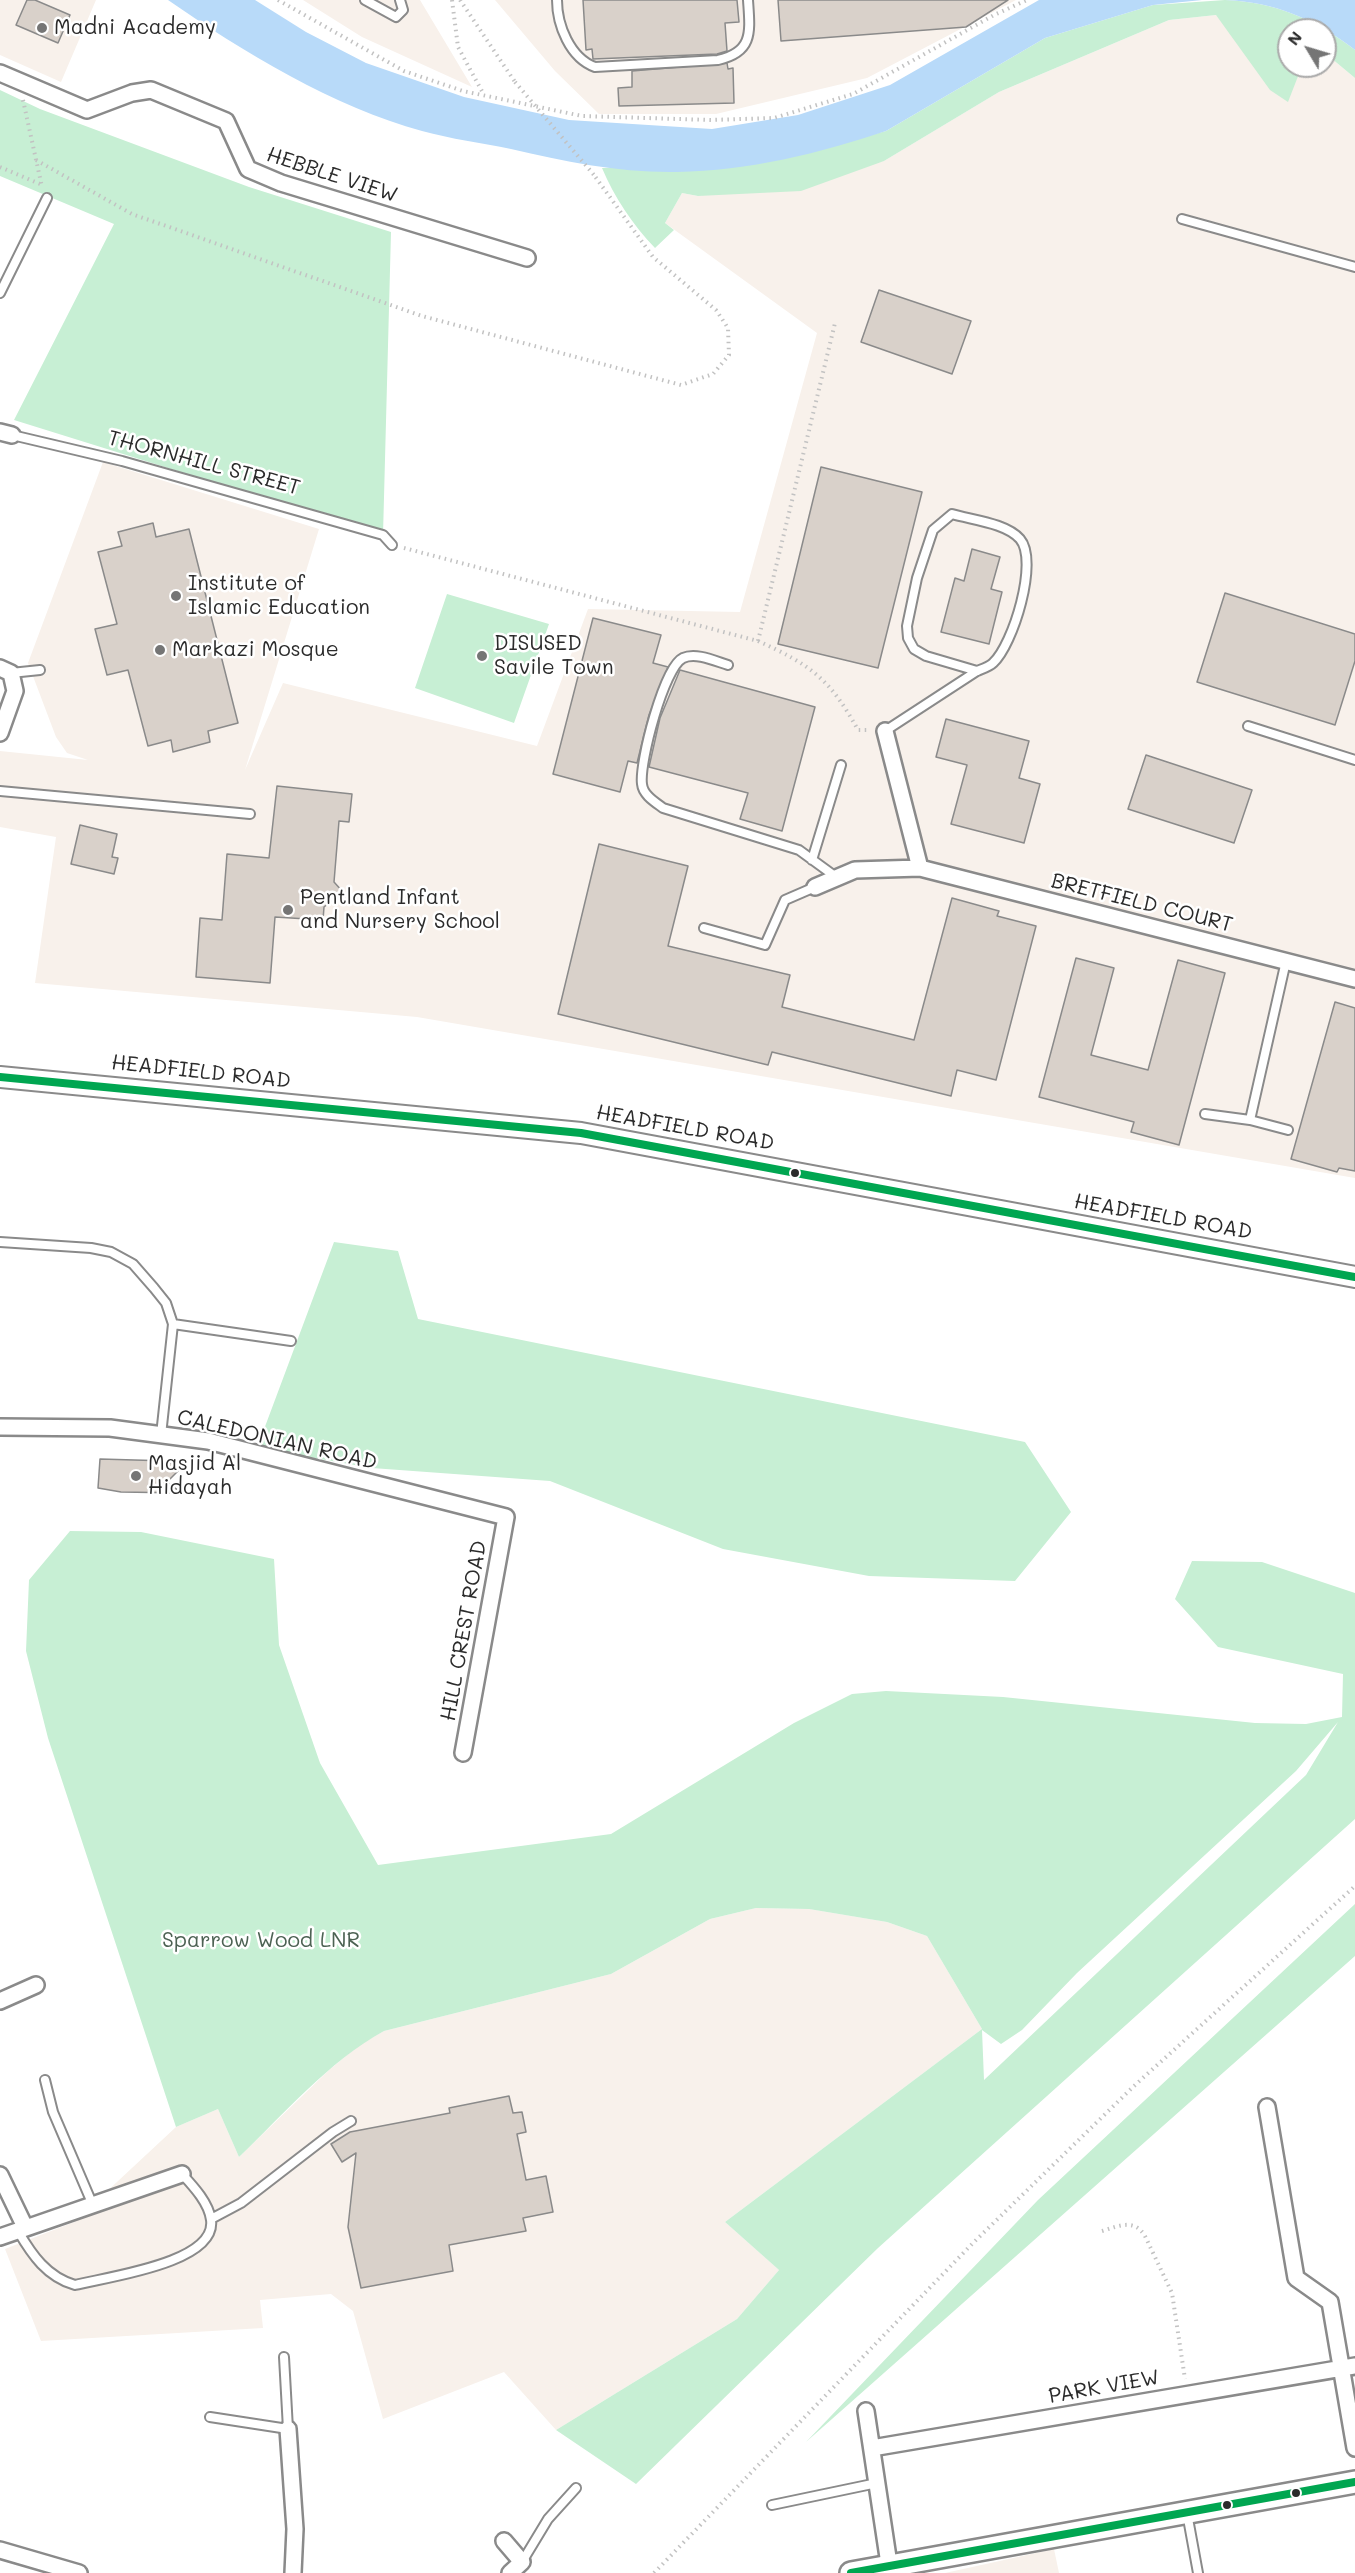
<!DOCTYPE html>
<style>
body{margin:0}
#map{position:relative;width:1355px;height:2573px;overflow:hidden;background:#fff;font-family:Mali,sans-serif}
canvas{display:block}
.north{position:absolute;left:1277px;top:18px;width:60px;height:60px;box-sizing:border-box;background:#fff;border:2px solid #aaa;border-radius:50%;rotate:308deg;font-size:16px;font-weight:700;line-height:24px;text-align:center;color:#2b2b2b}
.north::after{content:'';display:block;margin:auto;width:21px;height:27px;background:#757575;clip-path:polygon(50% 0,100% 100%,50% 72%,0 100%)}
</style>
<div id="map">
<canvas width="1355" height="2573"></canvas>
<div class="north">N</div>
</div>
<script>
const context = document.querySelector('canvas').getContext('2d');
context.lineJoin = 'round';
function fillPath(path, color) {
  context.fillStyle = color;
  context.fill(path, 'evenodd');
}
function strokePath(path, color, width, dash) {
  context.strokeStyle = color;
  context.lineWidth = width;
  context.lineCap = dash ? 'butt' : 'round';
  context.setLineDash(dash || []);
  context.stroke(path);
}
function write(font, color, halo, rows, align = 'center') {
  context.font = font + ' Mali,sans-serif';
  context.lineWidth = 5;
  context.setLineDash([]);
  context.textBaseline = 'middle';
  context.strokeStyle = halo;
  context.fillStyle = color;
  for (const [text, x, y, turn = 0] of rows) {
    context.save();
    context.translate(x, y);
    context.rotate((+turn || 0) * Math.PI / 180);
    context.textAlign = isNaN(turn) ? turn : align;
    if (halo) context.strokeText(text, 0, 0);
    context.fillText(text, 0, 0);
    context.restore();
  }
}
fillPath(new Path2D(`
 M0 0H96L61 82 0 55Z
 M303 0H420L472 87 362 37Z
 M495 0H1016L867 78 716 114H599L555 71Z
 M1216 15 1289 66H1325V53L1355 78V1178L417 1017 35 983 56 837 0 827V751L88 760 67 753 56 737 28 663 103 462 319 529 245 770 283 683 537 746 588 609 740 612 817 333 665 223 682 193 698 196 884 161 999 92 1169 20Z
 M756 1908 809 1909 887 1922 927 1936 982 2029 725 2222 779 2270 737 2319 556 2430 504 2372 383 2419 353 2311 331 2294 260 2300 263 2328 41 2341 5 2249 74 2222 176 2127 218 2109 239 2157 328 2071 359 2045 384 2031 611 1974 710 1919Z
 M1054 2549 1059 2573H945Z`), '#f8f1eb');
fillPath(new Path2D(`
 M1225 0C1275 2 1315 19 1355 50V78L1325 53V30H1289V66H1302L1288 102 1270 90 1216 15 1169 20 999 92 884 161 801 191 698 196 682 193 665 223 674 230 655 248C633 225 614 197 602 168L735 166 789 157 886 131 1045 38 1153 5Z
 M0 90 40 109 249 187 391 232 383 535 14 420 114 224 0 176Z
 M447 594 549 624 514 723 415 688Z
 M334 1242 398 1251 418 1319 1025 1442 1071 1512 1015 1581 869 1576 723 1549 550 1481 372 1468 257 1448Z
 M70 1531 141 1532 274 1559 279 1645 320 1763 378 1865 611 1834 794 1723 852 1694 886 1691 1003 1697 1255 1723 1306 1724 1342 1717 1343 1674 1218 1647 1175 1599 1192 1561 1262 1562 1355 1593V1819L878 2248 636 2484 556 2430 737 2319 779 2270 725 2222 982 2029 927 1936 887 1922 809 1909 756 1908 710 1919 611 1974 384 2031C328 2062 285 2113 239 2157L218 2109 176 2127 48 1738 26 1651 29 1580ZM1338 1722 1306 1775 984 2080 982 2030 1001 2044 1022 2030 1077 1973 1296 1771Z
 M1355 1904V1956L806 2442 1038 2200Z`), '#c7efd4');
fillPath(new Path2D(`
 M168 0H255L306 32 366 63 464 97 569 120 712 129 798 115 890 85 1039 0H1202L1153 5 1045 38 886 131C821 153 747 171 677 172 621 173 566 162 511 149 482 143 451 139 422 131 336 108 241 51 168 0Z
 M1225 0H1355V50C1315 19 1275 2 1225 0Z`), '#b8daf9');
const building = new Path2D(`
 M27 0H35L70 15 58 43 16 25Z
 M583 0H737L739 22 725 23 727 51 717 54 593 59 592 49 586 50Z
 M778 0H1008L966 27 781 41Z
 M727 63 728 69 733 68 734 103 619 106 618 88 632 87V71Z
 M879 290 971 321 952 374 861 342Z
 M821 467 922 492 878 668 778 644Z
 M153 523 156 537 189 529 238 723 208 731 210 742 173 752 171 740 148 746 128 670 107 675 95 629 117 624 98 552 122 546 118 532Z
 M972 549 1000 557 991 589 1002 592 989 644 941 632 955 578 964 581Z
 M1225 593 1355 634V661L1335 725 1197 682Z
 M593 618 661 635 653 663 668 667 649 715 637 763 628 761 620 792 553 774Z
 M680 670 815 707 782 831 740 819 748 793 649 767 660 718Z
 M946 719 1029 741 1019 778 1040 784 1024 843 951 824 967 765 936 757Z
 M1146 755 1252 790 1234 843 1128 809Z
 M277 786 352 794 349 822 339 821 334 882 343 892 324 907 323 920 275 917 270 983 196 977 200 918 222 920 227 854 269 858Z
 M80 825 117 834 112 857 118 858 114 874 71 864Z
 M599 844 688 866 668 946 790 975 782 1007 914 1040 952 898 999 911 997 916 1036 926 996 1080 957 1070 951 1096 772 1052 768 1065 558 1014Z
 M1076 958 1114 968 1091 1055 1148 1070 1178 960 1225 973 1179 1145 1131 1132 1134 1122 1039 1097Z
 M1335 1002 1355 1008V1171L1339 1168 1337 1172 1291 1159Z
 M100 1459 169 1461 178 1471 167 1482 182 1493 121 1492 98 1488Z
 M509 2096 513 2113 522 2112 526 2132 517 2134 526 2180 546 2176 553 2212 523 2218 526 2231 449 2245 453 2271 361 2288 348 2227 356 2153 342 2162 331 2144 350 2132 450 2113 449 2108Z`);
fillPath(building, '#d9d1ca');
strokePath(building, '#8a8a8a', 1.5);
const service = new Path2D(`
 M365 0 396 17 403 10 400 0
 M557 0C557 25 570 58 595 67L718 60C754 52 750 31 748 0
 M1182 219 1355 267
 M0 293 47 198
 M12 435 122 461 383 535 392 545
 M728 665C715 661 696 652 683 658 664 667 639 763 642 784 643 795 655 802 663 808L799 850 836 877
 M11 673 40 670
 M1248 726 1355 760
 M885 731 977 671C982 669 989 667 993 663 1013 645 1039 561 1020 539 1006 523 972 520 952 514L933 530 917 578 907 626 908 638 914 649 926 656 977 671
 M0 791 250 814
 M812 860 841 765
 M704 928 765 945 785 900 815 887
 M1205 1114 1250 1120 1286 961
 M1250 1120 1288 1130
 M0 1242 91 1248 111 1252 133 1264 154 1288 166 1303 173 1324 161 1435
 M173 1324 291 1341
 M45 2080 53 2112 92 2203
 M211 2219 241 2203 333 2132 351 2121
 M18 2231C32 2255 47 2277 75 2285 106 2277 217 2263 211 2220 209 2203 193 2186 182 2174
 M210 2417 288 2429 284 2357
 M772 2505 877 2483
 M1187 2513 1198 2573
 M522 2562 548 2519 576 2488`);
const minor = new Path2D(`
 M0 73 87 110 132 93 151 90 226 121 248 169 281 183 527 258
 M0 432 12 435
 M0 668 11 673 15 691 0 733
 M885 731 920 868
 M815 887 855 870 920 868 1355 979
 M0 1427 110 1428 208 1441 506 1517 463 1753
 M0 2001 36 1985
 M1267 2107 1296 2278 1330 2302 1355 2448
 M0 2175 25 2227
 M0 2237 182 2174
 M866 2411 889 2564
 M288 2429 295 2529 293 2573
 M872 2448 1355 2366
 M504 2541 522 2562 510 2573
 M0 2550 79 2573`);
const tertiary = new Path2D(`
 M0 1077 581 1133 1355 1277`);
const secondary = new Path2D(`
 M851 2573 1355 2482`);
strokePath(service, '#8a8a8a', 12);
strokePath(minor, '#8a8a8a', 20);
strokePath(tertiary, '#8a8a8a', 24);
strokePath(secondary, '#8a8a8a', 26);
strokePath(new Path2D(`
 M278 0 404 71 463 91 582 116 711 120 774 118 853 94 994 15 1027 0
 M452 0 458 47 484 95
 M460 0 515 82
 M23 100 42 187
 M36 160 132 214 422 316 681 385 713 374 729 355 728 328 716 310 653 257 594 175
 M0 167 40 184
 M404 548 758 641C811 665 830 679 858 730H869
 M758 641 835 323
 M1102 2231C1119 2226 1134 2218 1145 2236L1172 2293 1185 2379
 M654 2573 973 2243 1134 2086 1355 1886`), '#c2c2c2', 4, [1.5, 4.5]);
strokePath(service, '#fff', 8);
strokePath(minor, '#fff', 15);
strokePath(tertiary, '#fff', 20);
strokePath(secondary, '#fff', 21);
strokePath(new Path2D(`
 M515 82 594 175`), '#c2c2c2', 4, [1.5, 4.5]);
strokePath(new Path2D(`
 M0 1077 581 1133 1355 1277
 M851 2573 1355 2482`), '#00a651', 8);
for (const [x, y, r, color] of [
 [42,28,6,"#757575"],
 [176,596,6,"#757575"],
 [160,650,6,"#757575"],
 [482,656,6,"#757575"],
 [288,910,6,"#757575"],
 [795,1173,5,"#2b2b2b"],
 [136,1476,6,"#757575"],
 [1296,2493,5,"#2b2b2b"],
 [1227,2505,5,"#2b2b2b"]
]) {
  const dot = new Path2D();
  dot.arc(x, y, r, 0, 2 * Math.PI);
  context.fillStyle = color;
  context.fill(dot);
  strokePath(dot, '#fff', 2);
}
write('21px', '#2b2b2b', '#fff', [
 ["Madni Academy",54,28],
 ["Institute of",188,584],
 ["Islamic Education",188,608],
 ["DISUSED",494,644],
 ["Savile Town",494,668],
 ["Markazi Mosque",172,650],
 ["Pentland Infant",300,898],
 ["and Nursery School",300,922],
 ["Masjid Al",148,1464],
 ["Hidayah",148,1488]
], 'left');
write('21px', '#2b2b2b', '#fff', [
 ["HEBBLE VIEW",332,175,18],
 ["THORNHILL STREET",204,463,15],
 ["BRETFIELD COURT",1142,903,14],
 ["HEADFIELD ROAD",201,1072,6],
 ["HEADFIELD ROAD",685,1128,10],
 ["HEADFIELD ROAD",1163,1217,10],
 ["CALEDONIAN ROAD",277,1440,13],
 ["HILL CREST ROAD",464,1631,-80],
 ["PARK VIEW",1104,2387,-10]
]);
write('21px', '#4c6253', '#fff', [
 ["Sparrow Wood LNR",261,1941]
]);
</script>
